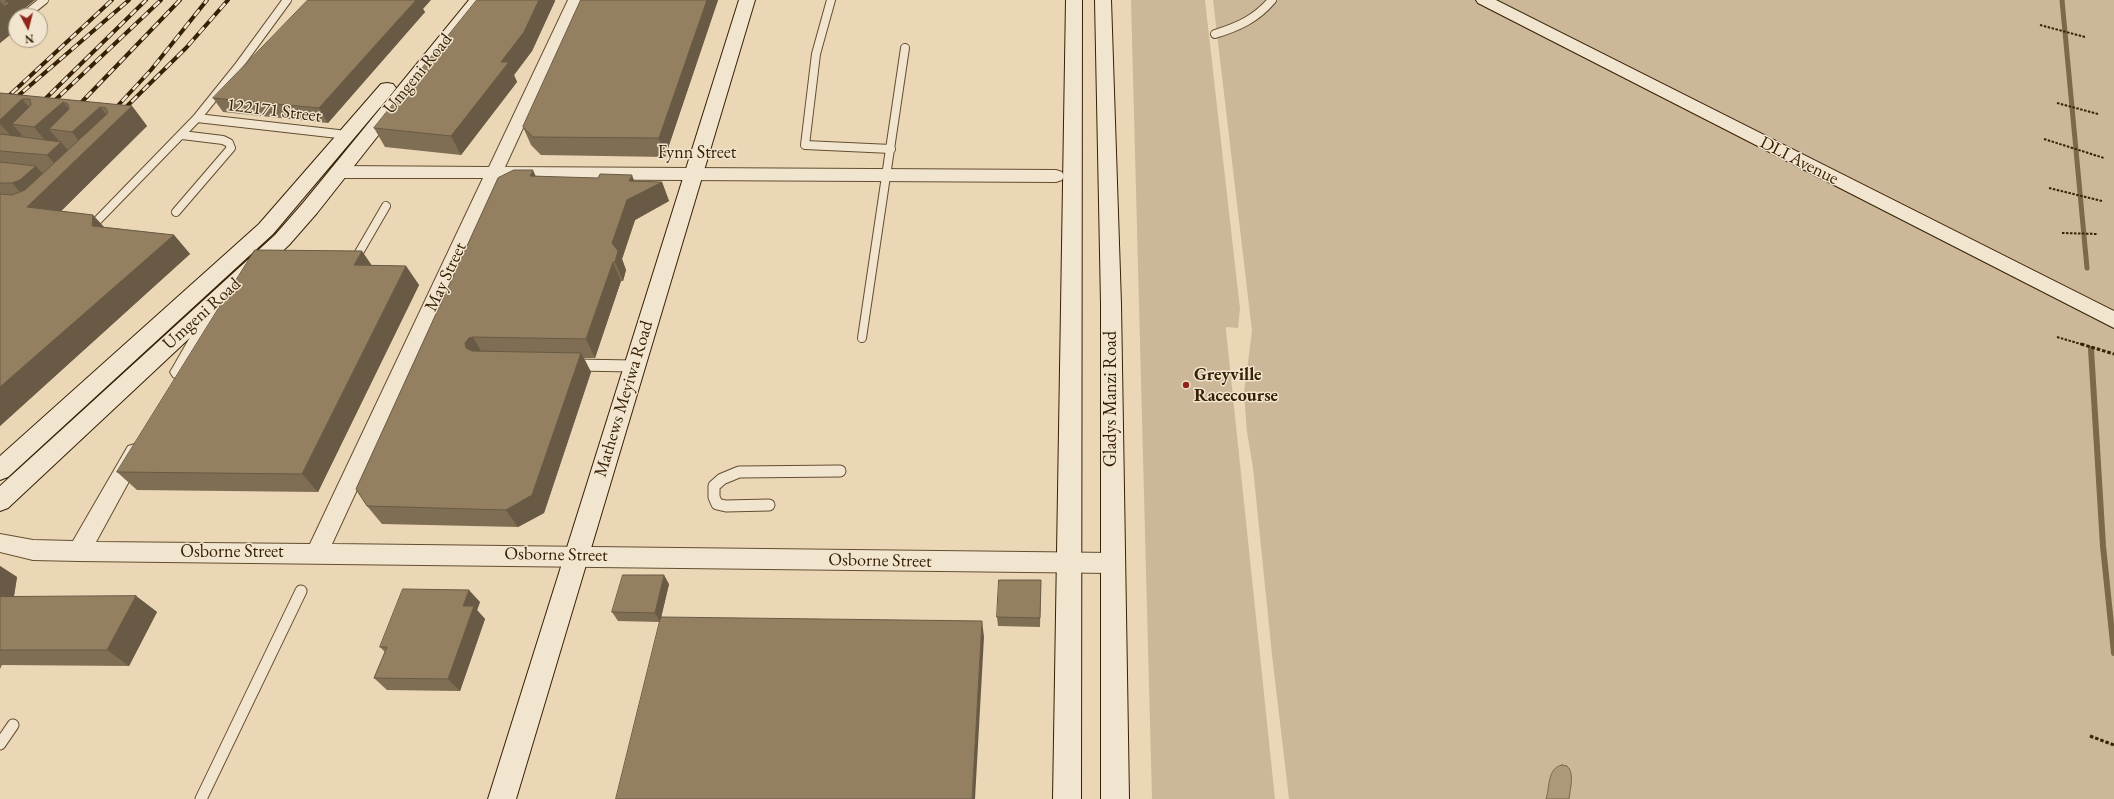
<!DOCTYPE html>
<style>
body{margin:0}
#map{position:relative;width:2114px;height:799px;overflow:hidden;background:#ebd7b6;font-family:"EB Garamond",serif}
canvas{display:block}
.north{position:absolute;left:8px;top:8px;width:40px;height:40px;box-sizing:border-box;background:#f2e5d0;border:1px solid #a7977e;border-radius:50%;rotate:173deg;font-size:11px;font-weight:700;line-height:16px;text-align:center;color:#362104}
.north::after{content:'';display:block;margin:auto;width:14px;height:18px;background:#8f2418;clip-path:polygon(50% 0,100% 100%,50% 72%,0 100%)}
</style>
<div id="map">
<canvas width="2114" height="799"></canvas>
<div class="north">N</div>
</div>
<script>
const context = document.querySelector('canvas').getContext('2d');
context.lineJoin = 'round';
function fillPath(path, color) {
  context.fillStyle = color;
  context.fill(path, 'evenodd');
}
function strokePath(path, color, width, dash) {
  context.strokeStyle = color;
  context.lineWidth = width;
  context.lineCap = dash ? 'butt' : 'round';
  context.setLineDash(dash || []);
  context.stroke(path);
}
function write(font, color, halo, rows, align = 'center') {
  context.font = font + ' "EB Garamond",serif';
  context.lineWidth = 3;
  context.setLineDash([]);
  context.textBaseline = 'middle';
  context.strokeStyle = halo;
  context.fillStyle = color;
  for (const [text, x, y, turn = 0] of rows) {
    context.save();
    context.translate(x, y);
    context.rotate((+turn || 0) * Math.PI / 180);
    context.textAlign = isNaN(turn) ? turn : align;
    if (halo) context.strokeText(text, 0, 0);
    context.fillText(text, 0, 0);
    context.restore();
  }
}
fillPath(new Path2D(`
 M1131 0H1205L1240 309 1238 328 1226 327V330L1275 799H1152Z
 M1213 0H2114V799H1289L1272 655 1253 468 1247 432 1244 393 1252 331Z`), '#ccb898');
const water = new Path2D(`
 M1562 765 1567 766C1575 773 1570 789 1569 799H1546C1550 787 1547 768 1562 765Z`);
fillPath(water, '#ad9979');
strokePath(water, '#7d694a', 1);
strokePath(new Path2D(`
 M2062 0 2087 268`), '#7d694a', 5);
strokePath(new Path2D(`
 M2091 349 2103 546 2114 653`), '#7d694a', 6);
const laneFar1 = new Path2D(`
 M831 0 816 54 805 145 891 149
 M24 16 44 0
 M1215 34C1238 27 1256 19 1272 0
 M197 118 347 135
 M176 212 231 148 229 143 223 140 182 135
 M95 223 197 118 238 67 287 0
 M357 256 386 206
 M862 338 905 48`);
const lane = new Path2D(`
 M574 365 634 366
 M769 505 726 506 717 504 714 497V486L722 479 739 472 840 471
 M0 744 13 725
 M201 799 301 591`);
const street = new Path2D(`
 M568 0H582L505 167 1056 170 1062 172 1064 176 1062 180 1056 182 500 179 332 544 1112 553 1120 556 1123 563 1120 570 1112 573 79 561 33 560 0 552V534L33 540 73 541 128 446 135 444 142 446 145 452 96 542 310 544 483 178H338L332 176 330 172 332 168 338 166 489 167Z
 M224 288 231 290 233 295 187 377 180 380 173 377 170 372 173 367 217 290Z`);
const secondary = new Path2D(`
 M469 0H485L317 213 289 245 8 508 0 511V486L275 235 303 203Z
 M739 0H755L516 799H488Z
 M1066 0H1082L1081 799H1053Z
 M1095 0H1111L1121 304 1129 799H1101V304Z
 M1476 0H1496L2114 311V328L1478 3Z
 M387 83 393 84 396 88 393 92 273 234 8 477 0 480V456L259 224 381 84Z`);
strokePath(laneFar1, '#634e30', 10);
strokePath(lane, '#634e30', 13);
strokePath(street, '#634e30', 2);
strokePath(secondary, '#362104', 2);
strokePath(new Path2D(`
 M2040 25 2085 37
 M2057 103 2098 114
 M2044 139 2104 158
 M2049 188 2102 201
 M2062 233 2098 234
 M2057 337 2084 345`), '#362104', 2, [2.5, 1.5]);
strokePath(new Path2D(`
 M2081 344 2114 354
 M2090 736 2114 745`), '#362104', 3, [3.5, 2]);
strokePath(laneFar1, '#f2e5d0', 8);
strokePath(lane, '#f2e5d0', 11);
fillPath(street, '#f2e5d0');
fillPath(secondary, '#f2e5d0');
const rail = new Path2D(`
 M11 102 129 0
 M0 104 112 0
 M39 105 146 0
 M49 106 161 0
 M75 109 180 0
 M111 113 151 70 207 0
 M120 113 186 48 228 0`);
strokePath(rail, '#362104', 4);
strokePath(rail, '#f2e5d0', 2.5, [8]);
fillPath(new Path2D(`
 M0 0H35L20 12V14L22 16H16V30L0 43Z
 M581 0H718L665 157 541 155 531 145 523 127Z
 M555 1 532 51 514 75 517 82 461 155 385 147 374 128Z
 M423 9 425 12 328 123 223 112 213 98Z
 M0 93 132 106 147 126 61 211 93 215 104 227 174 235 190 254 0 426Z
 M535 176 635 181 662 182 669 201 635 220 622 259 626 270 623 281H621L595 358H584L591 372 544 513 518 527 382 524 367 506Z
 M372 265 406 266 419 285 318 492 137 490 117 472Z
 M0 566 17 577 14 597 136 596 157 612 129 666 2 665 0 669Z
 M1041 580 1040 627 998 626 997 617Z
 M669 584 660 622 618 621 612 612Z
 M480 602 477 610 485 619 460 691 387 690 374 678 385 652 380 647Z`), '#7f6e53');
fillPath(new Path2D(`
 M5 0H35L20 12V14L22 16H16V30L0 43V1L4 6 8 4Z
 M416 0H431L423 9 425 12 328 123 319 108Z
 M539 0H555V1L532 51 514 75 517 82 461 155 451 136 501 62Z
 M707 0H718L665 157 659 138Z
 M22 99 39 119 12 124 22 135 16 141 0 124V106Z
 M63 102 79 121 49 129 58 140 51 147 34 127Z
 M132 106 147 126 46 226 27 207 30 203 12 183 36 166 51 183 62 173 47 155 61 142 76 160 86 150 72 132 100 107 114 123Z
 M533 170 542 190 530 176Z
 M632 175 639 194 662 182 669 201 635 220 622 259 626 270 623 281 615 262 612 243 629 181Z
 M93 215 110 234 92 226Z
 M174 235 190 254 0 426V387Z
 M362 251 375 270 354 265Z
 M613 262 621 281 595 358 586 339Z
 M406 266 419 285 318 492 302 474Z
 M473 337 484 356 480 357 466 348 465 343 469 338Z
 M581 353 591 372 544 513 518 527 506 510Z
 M0 566 17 577 11 613 0 605Z
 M664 575 669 584 660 622 655 613Z
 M469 590 480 602 477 610 485 619 460 691 448 679 463 606Z
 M136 596 157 612 129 666 107 650Z
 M982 621 984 637 975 799H972Z`), '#685a44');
const building = new Path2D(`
 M308 0H416L319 108 213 98Z
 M477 0H539L524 32 501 62H509L451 136 374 128Z
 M581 0H707L659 138 533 137 523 127Z
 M6 2H10L0 10V9L3 7Z
 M0 93 132 106 27 207 93 215 92 226 174 235 0 387V194L12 195 25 190 108 113 106 108 100 107 72 132 49 129 69 109 68 104 63 102 34 127 12 124 31 105 30 99H22L0 120Z
 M0 134 61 142 47 155 0 151Z
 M0 162 36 166 20 180 12 183H0Z
 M514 170H533L530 176 598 178 600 174 632 175 629 181 662 182 627 200 612 243 618 251 615 262H613L586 339 473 337 469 338 465 343 466 348 472 351 581 353 532 495 506 510 367 506 356 489 498 178Z
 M255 250 362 251 354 265 406 266 302 474 117 472Z
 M623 575H664L655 613 612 612Z
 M999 580H1041L1040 618 997 617Z
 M403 589 469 590 463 606H474L448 679 374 678 387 647H380Z
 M136 596 107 650H0V597Z
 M661 617 982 621 972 799H616Z`);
fillPath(building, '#948061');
strokePath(building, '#685a44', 1);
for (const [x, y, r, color] of [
 [1186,385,4,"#8f2418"]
]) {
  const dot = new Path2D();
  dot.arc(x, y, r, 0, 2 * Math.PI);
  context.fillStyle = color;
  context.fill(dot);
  strokePath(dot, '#f2e5d0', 1.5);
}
write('18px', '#362104', '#f2e5d0', [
 ["Umgeni Road",418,74,-51],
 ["122171 Street",274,111,7],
 ["Fynn Street",697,153],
 ["DLI Avenue",1799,161,27],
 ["May Street",446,277,-65],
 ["Umgeni Road",202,314,-42],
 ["Mathews Meyiwa Road",624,399,-73],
 ["Gladys Manzi Road",1111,399,-90],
 ["Osborne Street",232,552],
 ["Osborne Street",556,555,1],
 ["Osborne Street",880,561,1]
]);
write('bold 18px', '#362104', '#f2e5d0', [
 ["Greyville",1194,375],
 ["Racecourse",1194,396]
], 'left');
</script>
